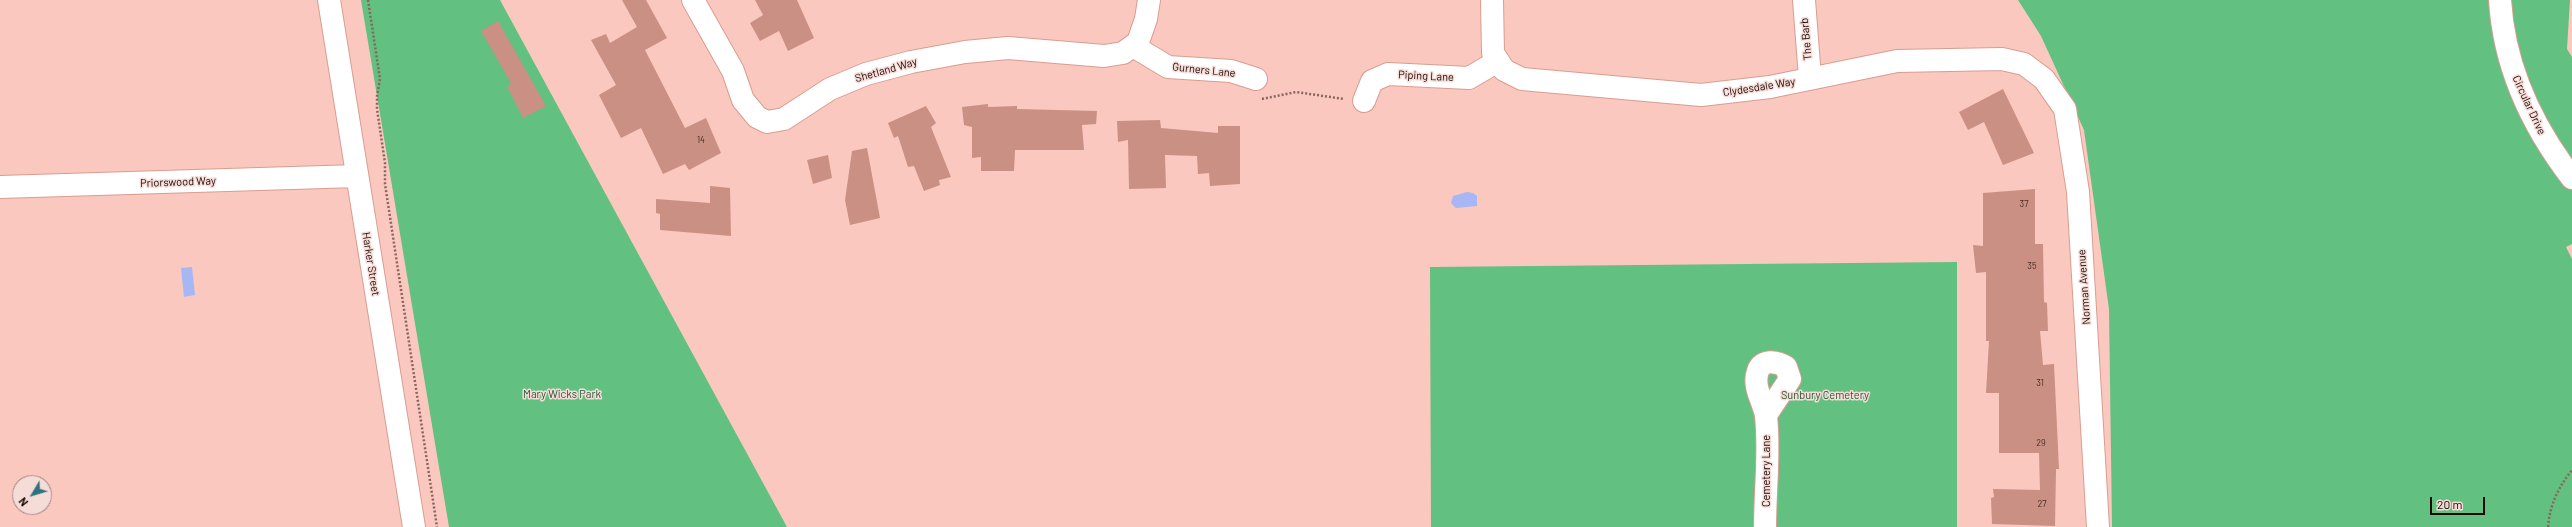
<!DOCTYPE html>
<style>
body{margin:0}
#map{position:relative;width:2572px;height:527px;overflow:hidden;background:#fac8be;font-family:Barlow,sans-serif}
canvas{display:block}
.north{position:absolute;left:12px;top:475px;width:40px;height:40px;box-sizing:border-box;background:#f6dcd7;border:1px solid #a08883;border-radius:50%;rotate:232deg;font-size:11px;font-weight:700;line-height:16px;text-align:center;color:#1e0906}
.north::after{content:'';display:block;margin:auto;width:14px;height:18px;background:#2c727f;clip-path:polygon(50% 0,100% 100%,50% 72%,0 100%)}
.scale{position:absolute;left:2430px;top:497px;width:55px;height:18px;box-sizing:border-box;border:2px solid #1e0906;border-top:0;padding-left:5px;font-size:12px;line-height:14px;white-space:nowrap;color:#1e0906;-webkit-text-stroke:3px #f6dcd7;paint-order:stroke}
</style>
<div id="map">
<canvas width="2572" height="527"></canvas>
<div class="north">N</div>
<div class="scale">20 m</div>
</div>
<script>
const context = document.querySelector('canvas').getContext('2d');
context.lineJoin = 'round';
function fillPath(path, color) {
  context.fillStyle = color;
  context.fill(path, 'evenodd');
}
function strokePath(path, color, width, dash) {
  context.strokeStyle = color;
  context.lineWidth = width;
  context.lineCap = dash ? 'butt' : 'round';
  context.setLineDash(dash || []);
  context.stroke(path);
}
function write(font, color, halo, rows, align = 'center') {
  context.font = font + ' Barlow,sans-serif';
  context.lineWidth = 3;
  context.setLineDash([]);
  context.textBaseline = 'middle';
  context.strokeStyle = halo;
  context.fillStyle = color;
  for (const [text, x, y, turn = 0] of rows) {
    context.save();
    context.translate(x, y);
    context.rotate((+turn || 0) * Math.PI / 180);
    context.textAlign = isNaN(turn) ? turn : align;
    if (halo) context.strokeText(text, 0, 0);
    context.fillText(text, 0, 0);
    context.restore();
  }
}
fillPath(new Path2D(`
 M361 0H500L787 527H449Z
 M2018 0H2570L2567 49 2572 57V244L2566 247 2572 259V527H2112L2109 309 2084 130 2041 36Z
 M1957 262V527H1431L1430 267Z`), '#62c080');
fillPath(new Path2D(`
 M1467 192 1473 193 1477 196V206L1456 208 1451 203 1453 196Z
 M192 267 195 295 184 297 181 268Z`), '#a7b7f5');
fillPath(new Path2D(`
 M622 0H646L667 38 645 50 685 128 706 118 721 153 689 170 685 164 663 174 641 128 621 138 599 95 616 85 591 40 606 34 610 43 637 27Z
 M755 0H797L814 38 788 51 779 31 760 41 750 23 763 15Z
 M498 21 546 106 523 118 507 86 511 83 481 31Z
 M2003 89 2034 153 2003 165 1984 122 1968 130 1959 112Z
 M988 104V107L1017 106V109L1097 111 1096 124 1082 125 1084 150H1015L1014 171H981V157L972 158V127L964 125 962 107Z
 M926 106 936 123 931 127 951 177 939 180 940 185 924 191 914 166 908 167 898 136 894 138 888 123Z
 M1160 120 1161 128 1218 133V126H1240V184L1210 186 1209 173 1198 174 1197 156 1165 155 1166 188 1129 189 1128 140 1118 142 1117 121Z
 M867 148 880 218 850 225 845 200 852 151Z
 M828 155 832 178 813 184 807 160Z
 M710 186 730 188 731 236 660 230V214L656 213V199L710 203Z
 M2035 189V244H2043L2044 302 2047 303 2048 331H2040L2043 365 2054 364 2059 469H2056L2055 526 1992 524 1991 498 1994 497 1993 489 2040 490 2039 453H1999V393H1986L1989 341H1986V272L1976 273 1973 245 1983 246V193Z`), '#ca9083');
const minor = new Path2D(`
 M329 0 414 527
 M693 0 733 71 743 100 757 117 767 122 784 119 830 89 866 74 911 62 965 52 1008 48 1104 56 1123 53 1138 42 1146 19 1149 0
 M1492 0 1493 53 1504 70 1522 79 1701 95 1770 87 1897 61 2002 59 2024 64 2044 79 2065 109 2078 192 2098 527
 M1804 0 1810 78
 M2500 0C2504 66 2532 126 2572 178
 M1133 46 1168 67 1231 71 1256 79
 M1364 101 1372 81 1388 74 1469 78 1498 61
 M0 187 357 176
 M1765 527C1765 491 1770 451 1766 416 1764 402 1752 387 1758 371 1762 359 1777 361 1786 367L1790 379 1766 415`);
strokePath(minor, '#d99d91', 24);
strokePath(new Path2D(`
 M368 0 380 79 377 96V109L385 163V184L437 527
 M1262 99 1296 92 1344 99
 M2548 527C2550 504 2558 488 2572 470`), '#88655f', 2.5, [2, 2]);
strokePath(minor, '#fff', 22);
write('9px', '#492b25', null, [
 ["14",701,140],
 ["37",2024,204],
 ["35",2032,266],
 ["31",2040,383],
 ["29",2041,443],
 ["27",2042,504]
]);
write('11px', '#1e0906', '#f6dcd7', [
 ["The Barb",1806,39,-95],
 ["Shetland Way",886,70,-16],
 ["Gurners Lane",1204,70,6],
 ["Piping Lane",1426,76,3],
 ["Clydesdale Way",1759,87,-9],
 ["Circular Drive",2529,105,65],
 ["Priorswood Way",178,182,-2],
 ["Harker Street",371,264,81],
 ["Norman Avenue",2084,287,-94],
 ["Cemetery Lane",1766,471,-90]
]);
write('11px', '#275436', '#f6dcd7', [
 ["Mary Wicks Park",562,394],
 ["Sunbury Cemetery",1825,395]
]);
</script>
